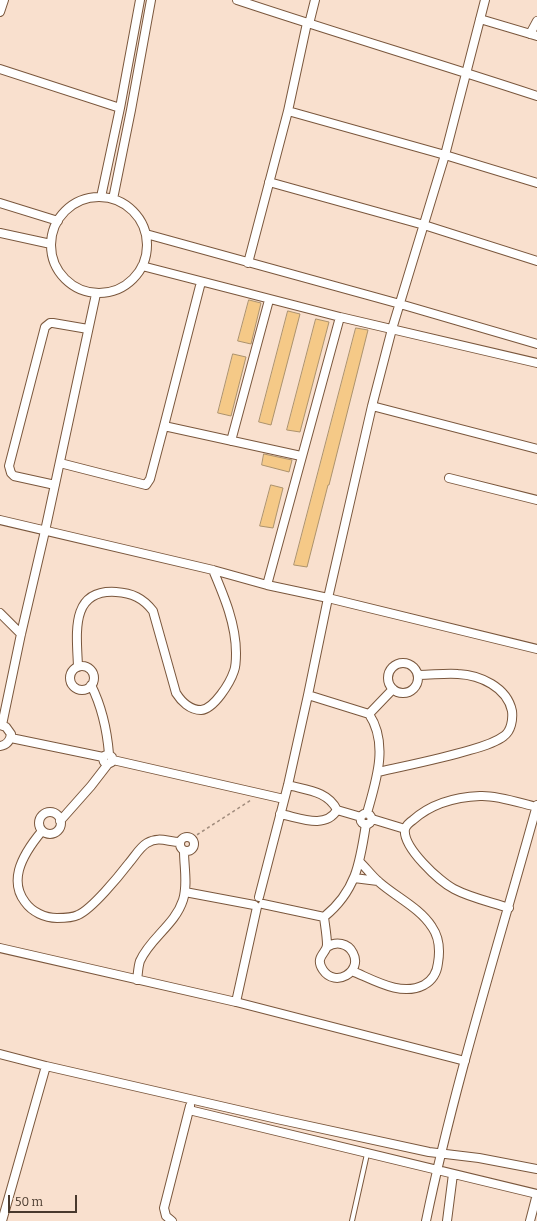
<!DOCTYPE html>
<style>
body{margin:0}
#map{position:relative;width:537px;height:1221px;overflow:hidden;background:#f9e0ce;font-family:Bitter,serif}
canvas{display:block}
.scale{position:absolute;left:8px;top:1195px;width:69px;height:18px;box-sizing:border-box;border:2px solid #49392d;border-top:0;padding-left:5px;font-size:12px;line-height:14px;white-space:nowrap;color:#49392d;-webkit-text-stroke:3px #f9e0ce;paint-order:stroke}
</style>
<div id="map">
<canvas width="537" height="1221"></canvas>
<div class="scale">50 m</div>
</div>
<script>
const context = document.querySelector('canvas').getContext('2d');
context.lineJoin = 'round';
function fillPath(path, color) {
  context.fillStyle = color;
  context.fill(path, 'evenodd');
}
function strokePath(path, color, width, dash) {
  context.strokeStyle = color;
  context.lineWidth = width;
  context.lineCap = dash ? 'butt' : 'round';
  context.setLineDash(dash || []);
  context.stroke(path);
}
const building = new Path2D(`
 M249 300 261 303 251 344 238 341Z
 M288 311 300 314 271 425 259 422Z
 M316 319 329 322 300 432 287 430Z
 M356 328 368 330 329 485H328L307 567 294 565Z
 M233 354 246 357 231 416 218 413Z
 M264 454 292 460 289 472 262 465Z
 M271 485 283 488 273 528 260 526Z`);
fillPath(building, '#f5c987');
strokePath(building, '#ac926c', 1);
const service = new Path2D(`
 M352 1221 367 1154`);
const minor = new Path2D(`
 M237 0C336 33 437 63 537 96
 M0 12 4 0
 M480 19 537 36
 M309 24 315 0
 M530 34 537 21
 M0 69 120 108
 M288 111 445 155 537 183
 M269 182 424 225 537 261
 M101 197 120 108 140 0
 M51 245a48 48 0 1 1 96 0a48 48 0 1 1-96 0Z
 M113 199 131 110 151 0
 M0 203 58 221
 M0 233 51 244
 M146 234 400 304 537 344
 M248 263 288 111 307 23
 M142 266 340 317 537 363
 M201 282 164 426 301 456
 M372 406 537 449
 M231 441 269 300
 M60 463 146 485 150 479 164 426
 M449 478 537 500
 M55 485 14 476 11 473 9 466 45 327 50 323H53L88 329
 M0 520 213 570 267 585 328 598 537 649
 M267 585 340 317
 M0 613 21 634
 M388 678a15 15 0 1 1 30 0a15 15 0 1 1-30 0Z
 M70 678a12 12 0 1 1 24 0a12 12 0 1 1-24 0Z
 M78 667C77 635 69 589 116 592 132 593 143 598 153 611L176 693C181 701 190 710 201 710 214 709 230 683 234 671 236 666 236 659 236 653 236 624 224 596 213 570
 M91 685C102 707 107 730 109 754
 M308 695 369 714C389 744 376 781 367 813
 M369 714 393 689
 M0 725 6 727 11 734C10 741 7 745 0 746
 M2 725 21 634 45 531 96 294
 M11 738 103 757
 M113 760 284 799
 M378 772C409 765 440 759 470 750 481 747 495 743 504 736 511 731 513 720 512 711 507 687 480 675 458 674 445 673 432 675 419 675
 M288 785C306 790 328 791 337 810L361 817
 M39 823a11 11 0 1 1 22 0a11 11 0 1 1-22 0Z
 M360.5 819a5.5 5.5 0 1 1 11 0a5.5 5.5 0 1 1-11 0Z
 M280 814C298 817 325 830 337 810
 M372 819 405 829
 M60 821 91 786 108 764 112 762V757L108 754 104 756 103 759 104 762 108 764
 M42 831C32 843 23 855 19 870 16 882 18 893 25 902 32 912 45 918 57 918 63 918 72 918 78 915 92 909 119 876 129 863 135 856 140 847 147 843 159 836 168 842 180 842
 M180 844a7 7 0 1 1 14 0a7 7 0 1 1-14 0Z
 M354 878 378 881
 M185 892 254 905
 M259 897 288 785 308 695 328 598 372 406 392 329 445 155 485 0
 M263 904 324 917C356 891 360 863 366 824
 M509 908C491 902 471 898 454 889 440 882 402 847 405 829 406 826 410 822 413 820 431 804 456 797 480 796 497 795 520 803 537 807
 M324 917C325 926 327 936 327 945 327 953 314 957 323 970 335 988 363 972 353 953 348 943 336 941 327 947
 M0 948 236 1002 465 1061
 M352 971C374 980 401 997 424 985 433 980 437 972 438 963 440 951 439 937 432 927 420 908 396 897 379 882 372 876 366 868 360 862
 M137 980C138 974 138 967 140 961 150 938 175 925 183 900 188 885 184 867 184 851
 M236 1002 257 907
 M0 1054 46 1066 277 1119 429 1152 479 1158 537 1169
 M189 1110 537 1194
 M2 1221 46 1066
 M172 1221 166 1216 164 1208 190 1106
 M426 1221C455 1081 499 943 537 805
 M447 1221 453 1174
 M530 1221 537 1194`);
strokePath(service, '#7a573d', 6);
strokePath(minor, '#7a573d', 10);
strokePath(new Path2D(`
 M192 838 251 800`), '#a18c7d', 1.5, [3, 3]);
strokePath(service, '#fff', 4);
strokePath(minor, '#fff', 8);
</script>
